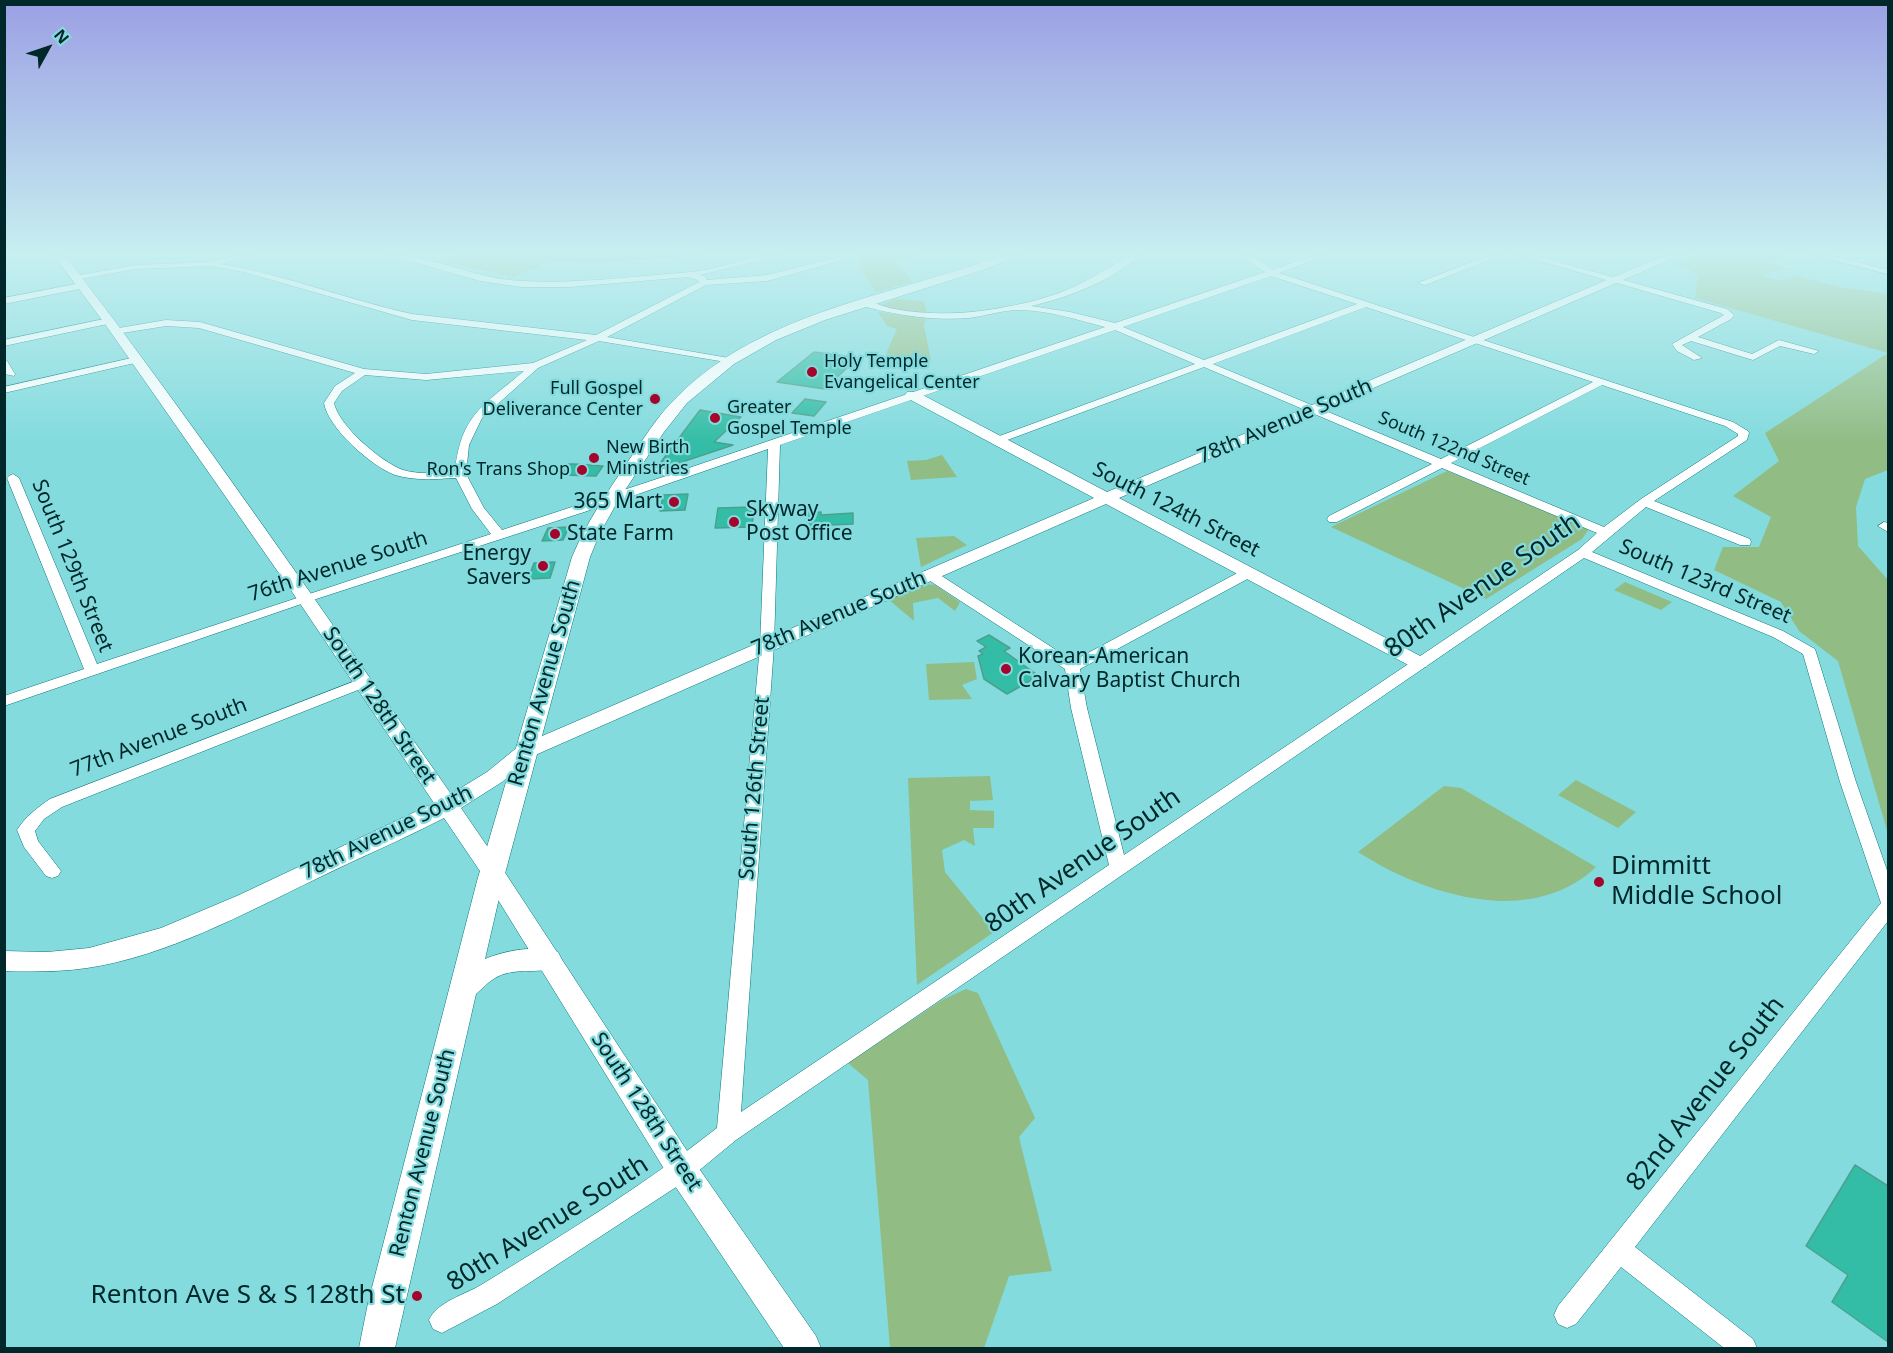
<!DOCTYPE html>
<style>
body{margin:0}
#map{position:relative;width:1893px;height:1353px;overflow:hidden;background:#83dbde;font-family:"Noto Sans",sans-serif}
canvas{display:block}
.frame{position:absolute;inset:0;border:6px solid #002729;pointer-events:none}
.north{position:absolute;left:18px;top:18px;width:60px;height:60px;-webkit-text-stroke:4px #83dbde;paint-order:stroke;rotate:50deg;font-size:16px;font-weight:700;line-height:24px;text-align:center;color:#002729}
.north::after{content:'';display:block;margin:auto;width:21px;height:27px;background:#002729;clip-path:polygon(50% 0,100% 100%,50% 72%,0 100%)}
</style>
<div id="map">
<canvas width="1893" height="1353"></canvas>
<div class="frame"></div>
<div class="north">N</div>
</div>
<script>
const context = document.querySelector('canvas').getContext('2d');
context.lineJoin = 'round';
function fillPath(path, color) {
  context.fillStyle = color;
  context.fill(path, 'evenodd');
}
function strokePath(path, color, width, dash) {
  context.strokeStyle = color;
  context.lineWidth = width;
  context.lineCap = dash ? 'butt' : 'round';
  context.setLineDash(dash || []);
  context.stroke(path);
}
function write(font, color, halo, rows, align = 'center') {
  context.font = font + ' "Noto Sans",sans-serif';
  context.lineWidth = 4.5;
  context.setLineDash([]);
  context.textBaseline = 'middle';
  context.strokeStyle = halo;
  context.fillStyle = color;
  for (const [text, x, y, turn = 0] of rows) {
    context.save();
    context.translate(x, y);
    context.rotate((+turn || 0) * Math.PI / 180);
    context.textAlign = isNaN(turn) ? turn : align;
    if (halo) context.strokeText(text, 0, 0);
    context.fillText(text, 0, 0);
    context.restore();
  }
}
fillPath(new Path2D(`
 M464 254H705L619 262H547L513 277 439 261Z
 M860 254H922L896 261 912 282 876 292 860 270Z
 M1699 254H1781L1785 256 1770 263 1789 269 1762 274 1764 277 1779 280 1797 276 1841 287 1888 294V470L1865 479 1856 507 1858 546 1888 580V834L1838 661 1799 631 1781 602 1714 570 1723 547H1759L1771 517 1733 496 1779 461 1765 433 1888 353 1695 298 1698 275 1677 263Z
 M896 299 924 301 927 314 882 307 883 304Z
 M878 312 926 319 924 325 931 361 886 354 897 329 887 326Z
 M942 455 957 477 911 480 907 461 926 460Z
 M1447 471 1589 529 1582 539 1486 599 1331 527Z
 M954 536 967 545 921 567 916 538Z
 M1625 582 1672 602 1661 610 1614 590Z
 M924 584 935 585 960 602 955 611 938 598 913 603 914 621 888 599Z
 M974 662 977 679 962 685 972 699 929 700 926 664Z
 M990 776 993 800 970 801V810L994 811V828H973L975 846 964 840 942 850 945 872 994 932 917 985 908 778Z
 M1576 780 1636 812 1618 828 1558 795Z
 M1444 786 1461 788 1596 867C1530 929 1425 895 1358 852Z
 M966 989 978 993 1035 1118 1019 1137 1052 1271 1009 1276 984 1348H890L868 1080 848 1063 942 1000Z`), '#91bc84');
strokePath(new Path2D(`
 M554 260 597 261 690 254`), '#c982de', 3);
const building = new Path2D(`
 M814 352 853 357 848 362H853L825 389 777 382Z
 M805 399 826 402 814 416 792 413Z
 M700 410 741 417 714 442 733 445 670 466H658Z
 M569 464H574L603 466 596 476 561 475Z
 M688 494 685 510 660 511 663 495Z
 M754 507 752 527 715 528 718 508Z
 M821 512V515L853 513V524L807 526V513Z
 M569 527 563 540 542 541 548 528Z
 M555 562 550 578 528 579 534 563Z
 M989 635 1010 648 1004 651 1039 676 1007 694 984 679 978 656 983 654 979 651 986 647 977 641Z
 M1855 1165 1888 1186V1342L1832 1302 1848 1275 1806 1246Z`);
fillPath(building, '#33bda6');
strokePath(building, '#4ca08f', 1.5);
const minor = new Path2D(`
 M238 254H253L222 264C286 275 348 300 412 314L596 335 699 282 698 280 688 277 570 287H521L480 281 385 254C432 254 476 280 523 281 579 284 636 276 691 272 723 269 752 254 785 254L700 275 705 276 707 280 767 275 843 256V260L767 281 706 285 607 337 729 358 734 361 732 363 599 341 538 368 482 418 469 445 466 474 484 508 502 530 666 476 649 473 632 464V460H640L656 468 680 471 1105 327C1078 320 1047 310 1019 310 1003 310 985 316 969 318 931 321 895 315 859 305V301C871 300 883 307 895 309 930 316 970 314 1005 307 1029 303 1054 296 1076 286 1094 278 1126 254 1142 254 1112 281 1069 297 1031 306L1070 312 1115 323 1265 272 1249 262 1244 254H1252L1272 270 1317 254H1330L1279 273 1733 422 1748 431 1749 433 1747 440 1654 501 1750 539 1751 542 1750 545H1740L1646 507 1592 552 1783 631 1815 649 1856 782 1888 873V921L1635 1247 1753 1339 1757 1348H1724L1621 1267 1576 1324 1567 1328 1558 1324 1554 1315 1558 1306 1881 903 1840 782 1803 654 1773 637 1584 558 736 1140 690 1178 497 1304 442 1333 433 1329 429 1320C437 1302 464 1295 481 1285 561 1236 643 1186 717 1128L760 645 768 449 615 502 310 601 4 706V696L84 669 7 478 9 476 13 474 19 478 97 664 491 534 472 509 456 478C436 479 415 481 395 475 371 466 328 428 324 403L335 386 355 373 199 328 166 326 116 334 113 333V329L166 320 200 322 364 369 426 374 533 363 587 340 412 320 244 272 210 266 136 269 74 280 70 277 136 265 210 262ZM1271 276 1357 304 1204 360 1123 327ZM1366 307 1593 382 1441 459 1213 364ZM1115 330 1195 364 994 438V442H1002L1204 367 1432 464 1329 516 1327 519 1329 522H1337L1442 468 1597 533 1578 550 1124 855 1087 708 1080 669 1253 576 1255 573 1253 570H1243L1073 661 934 571H924L922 574 924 577 1065 669 1071 708 1109 865 741 1112 774 645 780 445ZM524 371C484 405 461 414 455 471 438 472 419 475 403 470 381 462 339 426 334 403L342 391 365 375 426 380ZM1602 385 1725 426 1738 434V436L1641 499 1604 527 1451 463Z
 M1492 254H1505L1425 285 1418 283Z
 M1516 254H1530L1727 309 1734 315 1731 319 1698 337 1752 354 1779 340 1819 351 1814 354 1780 346 1753 360 1691 341 1682 345 1702 358 1694 360 1677 351 1672 344 1724 315 1721 313Z
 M1809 254H1825L1888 270V274Z
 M81 283 84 284V288L4 304V298Z
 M109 318 114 321 112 323 4 346V340Z
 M136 357 139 358V362L4 393V387Z
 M4 360 7 361 15 374 14 376 5 374Z
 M1884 522 1888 523V532L1878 526Z
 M363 678 371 683 368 686 62 807 44 819 35 831 38 841 61 871 58 876 52 878 46 876 24 847 17 830C26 816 37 808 50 799Z`);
const tertiary = new Path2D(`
 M53 254H64C199 430 324 613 451 794L487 772 519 746 1094 498 907 398 905 395 907 392H917L1107 492 1668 254H1683L1119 498 1426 659 1429 663 1426 667H1412L1106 504 533 756 502 782 461 808 500 865 693 1160 816 1336 821 1348H784L671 1180 484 877 444 818C402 840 358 858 316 879 243 914 167 956 87 968 59 972 32 972 4 971V951L47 952 89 948 161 928 239 895 434 803 297 599 105 324Z`);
const secondary = new Path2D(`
 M1005 254H1021L986 269 825 320 776 340 734 364 687 403 664 432 619 499 600 533 590 557 503 881 485 959C506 950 536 945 558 952L562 960 558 968C538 974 512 967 495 978 488 982 482 989 476 994L395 1348H359L368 1303 477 881 572 557C586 523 607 493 627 463 643 440 657 416 677 397 764 310 894 296 1005 254Z`);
strokePath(minor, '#0a7679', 1);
strokePath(tertiary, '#0a7679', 1);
strokePath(secondary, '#0a7679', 1);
fillPath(minor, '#fff');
fillPath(tertiary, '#fff');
fillPath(secondary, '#fff');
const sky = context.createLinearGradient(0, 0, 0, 444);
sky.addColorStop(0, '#9ba0e4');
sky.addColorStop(0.57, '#c7eff0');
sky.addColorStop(1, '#c7eff000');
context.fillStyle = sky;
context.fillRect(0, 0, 1893, 444);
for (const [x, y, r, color] of [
 [812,372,6,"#a3052d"],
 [655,399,6,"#a3052d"],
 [715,418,6,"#a3052d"],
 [594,458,6,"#a3052d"],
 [582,470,6,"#a3052d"],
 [674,502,6,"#a3052d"],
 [734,522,6,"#a3052d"],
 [555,534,6,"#a3052d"],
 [543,566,6,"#a3052d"],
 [1006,669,6,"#a3052d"],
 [1599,882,6,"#a3052d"],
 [417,1296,6,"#a3052d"]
]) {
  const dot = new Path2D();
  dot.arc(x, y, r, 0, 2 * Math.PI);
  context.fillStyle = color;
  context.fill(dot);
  strokePath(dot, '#83dbde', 2);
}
write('18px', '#002729', '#83dbde', [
 ["Holy Temple",824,362],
 ["Evangelical Center",824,383],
 ["Full Gospel",643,389,"right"],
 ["Deliverance Center",643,410,"right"],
 ["Greater",727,408],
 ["Gospel Temple",727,429],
 ["New Birth",606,448],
 ["Ministries",606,469],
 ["Ron's Trans Shop",570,470,"right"]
], 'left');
write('18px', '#002729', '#83dbde', [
 ["South 122nd Street",1454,449,23]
]);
write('21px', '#002729', '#83dbde', [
 ["78th Avenue South",1285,422,-23],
 ["South 124th Street",1176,510,27],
 ["South 129th Street",72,566,68],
 ["76th Avenue South",338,567,-18],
 ["South 123rd Street",1705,582,23],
 ["78th Avenue South",839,614,-23],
 ["Renton Avenue South",545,683,-74],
 ["South 128th Street",379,706,56],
 ["77th Avenue South",159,738,-21],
 ["South 126th Street",755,788,-85],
 ["78th Avenue South",387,833,-26],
 ["South 128th Street",646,1112,57],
 ["Renton Avenue South",423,1153,-76]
]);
write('21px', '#002729', '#83dbde', [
 ["365 Mart",662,502,"right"],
 ["Skyway",746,510],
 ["Post Office",746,534],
 ["State Farm",567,534],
 ["Energy",531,554,"right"],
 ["Savers",531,578,"right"],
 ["Korean-American",1018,657],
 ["Calvary Baptist Church",1018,681]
], 'left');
write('26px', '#002729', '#83dbde', [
 ["80th Avenue South",1483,586,-35],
 ["80th Avenue South",1083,861,-35],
 ["82nd Avenue South",1706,1094,-52],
 ["80th Avenue South",548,1224,-32]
]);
write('26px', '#002729', '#83dbde', [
 ["Dimmitt",1611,867],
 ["Middle School",1611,897],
 ["Renton Ave S & S 128th St",405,1296,"right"]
], 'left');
</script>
